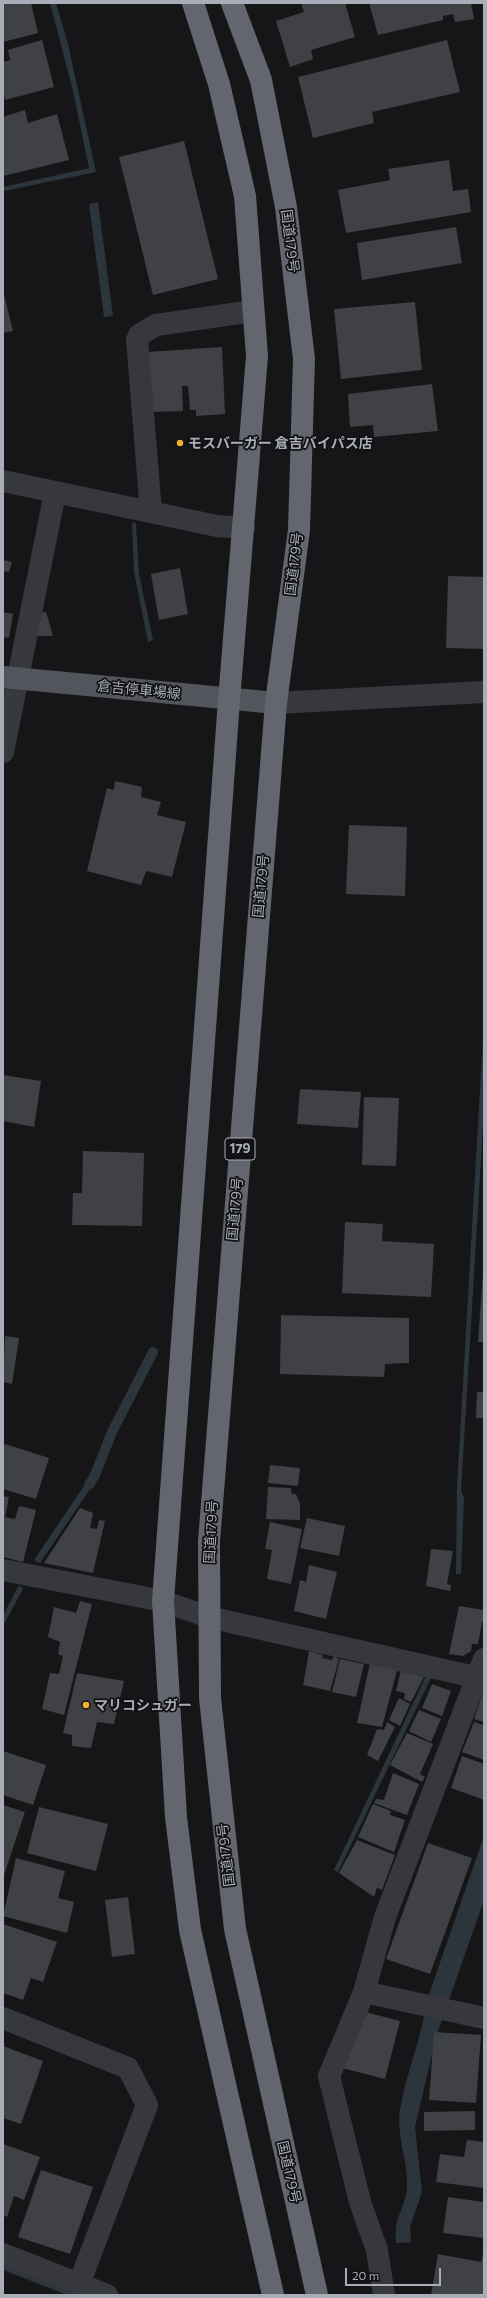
<!DOCTYPE html>
<meta charset="utf-8">
<style>
body{margin:0}
#map{position:relative;width:487px;height:2298px;overflow:hidden;background:#161618;font-family:Commissioner,sans-serif}
canvas{display:block}
.frame{position:absolute;inset:0;border:4px solid #a8adb8;pointer-events:none}
.scale{position:absolute;left:345px;top:2268px;width:96px;height:18px;box-sizing:border-box;border:2px solid #a8adb8;border-top:0;padding-left:5px;font-size:12px;line-height:14px;white-space:nowrap;color:#a8adb8;-webkit-text-stroke:3px #111113;paint-order:stroke}
</style>
<div id="map">
<canvas width="487" height="2298"></canvas>
<div class="frame"></div>
<div class="scale">20 m</div>
</div>
<script>
const context = document.querySelector('canvas').getContext('2d');
context.lineJoin = 'round';
function fillPath(path, color) {
  context.fillStyle = color;
  context.fill(path, 'evenodd');
}
function strokePath(path, color, width, dash) {
  context.strokeStyle = color;
  context.lineWidth = width;
  context.lineCap = dash ? 'butt' : 'round';
  context.setLineDash(dash || []);
  context.stroke(path);
}
function write(font, color, halo, rows, align = 'center') {
  context.font = font + ' Commissioner,"Noto Sans JP",sans-serif';
  context.lineWidth = 3.5;
  context.setLineDash([]);
  context.textBaseline = 'middle';
  context.strokeStyle = halo;
  context.fillStyle = color;
  for (const [text, x, y, turn = 0] of rows) {
    context.save();
    context.translate(x, y);
    context.rotate((+turn || 0) * Math.PI / 180);
    context.textAlign = isNaN(turn) ? turn : align;
    if (halo) context.strokeText(text, 0, 0);
    context.fillText(text, 0, 0);
    context.restore();
  }
}
fillPath(new Path2D(`
 M50 3H56L68 44 96 172 4 191 3 187 89 168 73 91Z
 M98 202 113 316 104 317 89 204Z
 M132 522 136 523 139 574 153 640 148 642 134 572Z
 M484 1020V1108L461 1491 464 1497 461 1574H456L457 1487Z
 M94 1471 99 1476 40 1563 34 1560Z
 M19 1585 23 1589 3 1626V1615Z
 M426 1676 431 1678 338 1872 334 1870Z
 M484 1836V1900L436 2037 415 2127 422 2192 410 2227 411 2242 396 2243C396 2236 395 2228 397 2222 400 2211 406 2200 407 2189 409 2163 396 2137 400 2110 406 2073 422 2038 427 2000Z
 M3 2265 77 2295H67L3 2270Z`), '#2c353c');
strokePath(new Path2D(`
 M89 1485 95 1475 112 1432 153 1352`), '#2c353c', 10);
fillPath(new Path2D(`
 M3 3H31L38 33 3 42Z
 M301 3H345L355 37 311 50 313 59 290 67 276 21 304 12Z
 M369 3H471L474 19 455 22 453 14 443 16V20L378 35Z
 M42 40 54 87 5 100 3 90V62L10 60 8 50Z
 M447 40 460 92 372 112 374 123 313 138 298 77Z
 M25 110 28 123 57 114 69 160 3 176V117Z
 M184 141 218 279 153 295 119 157Z
 M449 160 453 191 468 189 471 212 346 233 338 190 390 180 388 169Z
 M456 227 462 263 362 280 357 243Z
 M3 290 13 331 3 333Z
 M415 302 422 370 341 379 334 309Z
 M222 347 225 414 196 416V410H190L188 386H182L183 411 151 412 147 352Z
 M432 384 438 431 374 437 373 425 350 427 348 394Z
 M3 560 12 562 9 572 3 571Z
 M180 568 188 614 159 620 151 574Z
 M448 576 484 577V649L446 648Z
 M3 612 13 614 9 638 3 637Z
 M46 612 53 636H37L41 613Z
 M115 781 142 787 141 797 161 802 157 815 186 822 172 877 146 871 141 885 87 871 107 788 114 790Z
 M349 825 407 827 405 896 346 894Z
 M3 1075 41 1081 34 1127 3 1121Z
 M300 1089 361 1092 358 1128 297 1124Z
 M364 1097 399 1098 396 1166 362 1165Z
 M83 1151 144 1153 142 1226 72 1225 73 1193H82Z
 M345 1222 383 1224 382 1241 434 1244 431 1297 342 1293Z
 M483 1273H484V1342H478Z
 M281 1315 409 1318V1363L385 1364 384 1377 280 1374Z
 M5 1336 19 1338 12 1384 3 1382Z
 M477 1392H484V1418H476Z
 M5 1444 49 1458 36 1499 3 1489V1450Z
 M270 1465 300 1468 298 1486 268 1483Z
 M268 1487 291 1488 292 1494H296L300 1504V1520L266 1519Z
 M3 1496 9 1497 5 1517 15 1519 19 1506 36 1510 23 1562 3 1557Z
 M80 1508 93 1513 90 1528 97 1529 99 1520 105 1521 93 1573 44 1563Z
 M307 1518 345 1526 339 1556 300 1548Z
 M270 1522 302 1529 291 1584 267 1579 272 1550 265 1549Z
 M431 1549 453 1551 447 1584 451 1585 450 1591 426 1586Z
 M309 1565 337 1572 326 1619 294 1611 300 1580 306 1582Z
 M80 1601 92 1604 64 1715 42 1709 50 1673 59 1674 63 1656 58 1654 60 1642 48 1637 54 1607 76 1613Z
 M459 1606 484 1610V1622H482L478 1644H472L471 1651 463 1656 449 1654Z
 M309 1651 323 1655 322 1658 332 1660 334 1656 339 1659 330 1691 303 1685Z
 M340 1659 364 1664 356 1697 332 1692Z
 M370 1663 397 1670 382 1727 357 1723Z
 M401 1670 424 1677 411 1702 404 1699 405 1693 396 1691Z
 M77 1673 124 1681 114 1724 97 1722 91 1748 72 1746V1735L63 1733Z
 M432 1684 451 1691 442 1716 422 1708Z
 M484 1690V1722L474 1719Z
 M399 1698 410 1704 400 1726 389 1720Z
 M419 1710 441 1719 431 1742 409 1731Z
 M387 1722 395 1727 378 1761 367 1755 377 1729 384 1730Z
 M474 1722 484 1725V1760L462 1752Z
 M407 1733 433 1744 420 1774 425 1777 422 1782 390 1765Z
 M3 1751 46 1765 33 1805 3 1795Z
 M462 1756 484 1764V1800L451 1788Z
 M393 1773 419 1784 407 1815 374 1803 376 1799 384 1800Z
 M373 1804 391 1811 390 1815 405 1820 394 1852 358 1837Z
 M3 1805 25 1812 3 1878Z
 M39 1807 108 1824 96 1871 27 1853Z
 M357 1840 395 1855 382 1890 377 1888 374 1897 339 1873Z
 M428 1843 472 1858 430 1974 386 1959Z
 M16 1858 65 1871 58 1898 74 1902 67 1933 3 1916Z
 M128 1897 135 1954 112 1957 105 1900Z
 M3 1924 57 1942 43 1982 31 1978 23 2000 3 1993Z
 M354 2009 400 2021 385 2079 338 2067Z
 M434 2032 481 2035 476 2103 429 2100Z
 M3 2046 43 2061 21 2124 3 2118Z
 M475 2111V2130L424 2131V2112Z
 M467 2140 484 2142V2188L436 2182 440 2154 464 2157Z
 M3 2144 40 2157 24 2200 14 2196 7 2217 3 2215Z
 M41 2170 93 2187 70 2254 18 2237Z
 M448 2197 484 2202V2238L443 2233Z
 M484 2248V2295H431L438 2254 481 2262Z`), '#404145');
strokePath(new Path2D(`
 M3 481 217 526 244 528
 M151 512 137 340 139 335 156 325 253 311
 M276 703 484 692
 M3 752 55 493
 M3 1570 163 1601 208 1617 484 1679
 M364 1992 484 2018
 M3 2018 128 2068 147 2105 79 2284
 M3 2254 107 2295
 M384 2295 377 2250 360 2202 329 2076 364 1992 385 1917 484 1659`), '#37383d', 22);
strokePath(new Path2D(`
 M3 677 276 703`), '#53555c', 22);
strokePath(new Path2D(`
 M193 3 219 84 245 196 257 356 229 700 163 1601 176 1817 190 1930 273 2295
 M232 3 261 80 286 207 304 359 299 530 276 703 209 1541 210 1698 235 1929 317 2295`), '#63666e', 22);
for (const [x, y, r, color] of [
 [180,443,4,"#f2b134"],
 [86,1705,4,"#f2b134"]
]) {
  const dot = new Path2D();
  dot.arc(x, y, r, 0, 2 * Math.PI);
  context.fillStyle = color;
  context.fill(dot);
  strokePath(dot, '#111113', 1.5);
}
for (const [x, y, w] of [
 [240,1149,30]
]) {
  const box = new Path2D();
  box.roundRect(x - w / 2, y - 11, w, 22, 3);
  context.fillStyle = '#111113';
  context.fill(box);
  strokePath(box, '#a8adb8', 1);
}
write('bold 13px', '#a8adb8', null, [
 ["179",240,1149]
]);
write('14px', '#a8adb8', '#111113', [
 ["国道179号",290,241,83],
 ["国道179号",294,564,-83],
 ["倉吉停車場線",139,690,6],
 ["国道179号",261,886,-85],
 ["国道179号",235,1209,-85],
 ["国道179号",211,1532,-87],
 ["国道179号",226,1855,-97],
 ["国道179号",289,2172,77]
]);
write('bold 14px', '#a8adb8', '#111113', [
 ["モスバーガー 倉吉バイパス店",188,443],
 ["マリコシュガー",94,1705]
], 'left');
</script>
